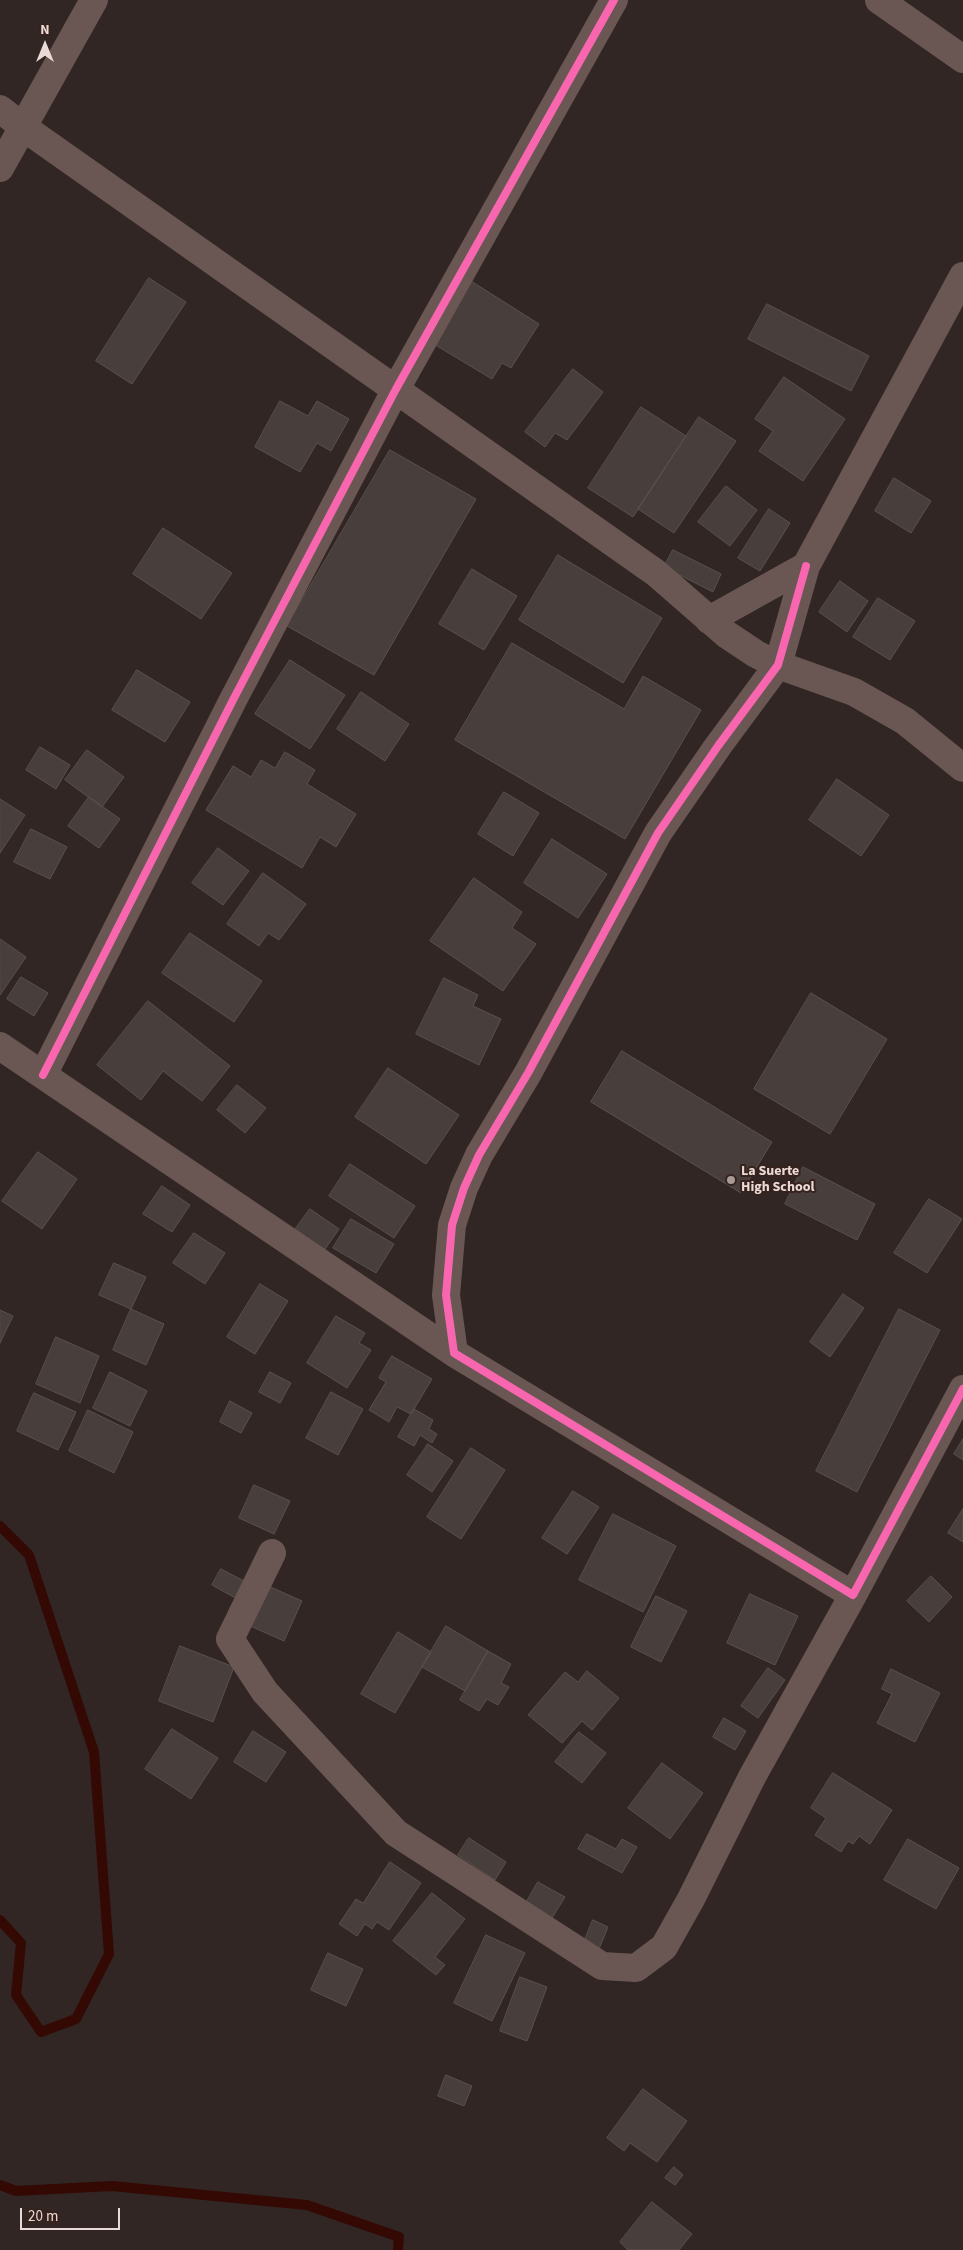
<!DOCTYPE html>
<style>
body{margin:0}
#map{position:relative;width:963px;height:2250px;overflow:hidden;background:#312623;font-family:"Source Sans 3",sans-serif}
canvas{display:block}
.north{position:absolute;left:20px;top:20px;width:50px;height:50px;-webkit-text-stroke:4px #37221d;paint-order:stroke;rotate:0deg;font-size:14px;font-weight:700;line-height:20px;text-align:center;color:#e9dad7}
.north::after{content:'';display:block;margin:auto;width:18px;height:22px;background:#e9dad7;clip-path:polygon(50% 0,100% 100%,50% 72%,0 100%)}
.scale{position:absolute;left:20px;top:2208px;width:100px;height:22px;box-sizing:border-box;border:2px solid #e9dad7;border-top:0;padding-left:6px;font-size:15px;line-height:18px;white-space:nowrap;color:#e9dad7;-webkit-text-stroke:4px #37221d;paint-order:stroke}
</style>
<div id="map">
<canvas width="963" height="2250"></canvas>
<div class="north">N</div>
<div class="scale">20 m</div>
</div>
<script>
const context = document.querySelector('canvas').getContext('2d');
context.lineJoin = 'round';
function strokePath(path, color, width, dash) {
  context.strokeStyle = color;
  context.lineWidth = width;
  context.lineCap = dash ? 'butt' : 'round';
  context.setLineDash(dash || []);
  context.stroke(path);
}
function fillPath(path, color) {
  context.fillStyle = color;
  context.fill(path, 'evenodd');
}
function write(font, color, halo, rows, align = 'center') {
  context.font = font + ' "Source Sans 3",sans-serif';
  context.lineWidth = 4;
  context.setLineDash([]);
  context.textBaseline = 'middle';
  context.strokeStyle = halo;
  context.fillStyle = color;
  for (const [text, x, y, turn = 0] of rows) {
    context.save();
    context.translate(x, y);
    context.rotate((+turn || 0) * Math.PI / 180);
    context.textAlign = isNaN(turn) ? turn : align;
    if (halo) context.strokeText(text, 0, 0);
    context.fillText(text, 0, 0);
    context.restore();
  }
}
strokePath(new Path2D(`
 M0 1526 29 1555 94 1752 109 1954 76 2019 41 2032 16 1995 21 1943 0 1920
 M0 2185 16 2191 112 2186 307 2205 399 2237 398 2250`), '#340904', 10);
const building = new Path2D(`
 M149 278 186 302 132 384 96 361Z
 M471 281 539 324 511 368 502 363 492 379 432 343Z
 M767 304 869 356 851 391 748 339Z
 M573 369 603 392 567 440 555 433 545 447 525 432Z
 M784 377 845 419 803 481 759 451 773 431 755 419Z
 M280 401 308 416 317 401 349 419 331 451 317 443 300 472 255 447Z
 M641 407 686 436 633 517 588 488Z
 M699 417 736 441 674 533 638 509Z
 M390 450 476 499 374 675 287 626Z
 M894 478 931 501 911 533 875 511Z
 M726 486 757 510 730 546 698 522Z
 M769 509 790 523 760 571 738 558Z
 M163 528 232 573 201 619 133 574Z
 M673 550 721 574 713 592 664 567Z
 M558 555 662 618 623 683 519 620Z
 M472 569 517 596 484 650 439 624Z
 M840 581 868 601 847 632 819 612Z
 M878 598 915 621 890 660 853 637Z
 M512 643 624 709 643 676 701 710 625 839 455 740Z
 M290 660 345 695 310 749 255 714Z
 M137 670 190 702 165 742 112 710Z
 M361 692 409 724 385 761 337 729Z
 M40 747 70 765 56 789 26 770Z
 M87 750 124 777 102 807 65 780Z
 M285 752 315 770 307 784 356 814 336 847 320 837 302 868 206 810 233 766 251 777 261 760 275 768Z
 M837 779 889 815 861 856 809 820Z
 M504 792 539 813 513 856 478 834Z
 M89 797 120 819 99 848 68 826Z
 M0 799 25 815 0 853Z
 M31 829 67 847 50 879 14 862Z
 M552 839 607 874 578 918 524 883Z
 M218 848 249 871 223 905 192 883Z
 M263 873 306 904 279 940 268 933 259 946 227 924Z
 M474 878 522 912 512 928 536 944 503 991 430 941Z
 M190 933 262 981 234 1022 162 973Z
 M0 939 26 957 0 995Z
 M21 977 48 993 34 1016 7 999Z
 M444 978 478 995 473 1006 501 1019 479 1065 416 1034Z
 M811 993 887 1039 830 1134 754 1089Z
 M148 1001 230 1066 202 1101 163 1071 141 1100 97 1065Z
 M622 1051 772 1142 741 1193 591 1102Z
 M388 1068 459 1115 426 1164 355 1117Z
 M237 1085 266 1108 245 1133 217 1110Z
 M38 1152 77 1179 42 1229 2 1201Z
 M350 1164 415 1206 394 1238 329 1196Z
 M803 1167 875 1204 857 1240 785 1204Z
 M162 1186 190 1205 172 1232 143 1214Z
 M929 1199 962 1219 927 1273 894 1253Z
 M310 1209 339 1229 323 1252 294 1231Z
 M351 1219 394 1244 376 1273 333 1248Z
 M194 1233 225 1253 205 1284 173 1263Z
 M114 1263 146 1277 131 1309 99 1295Z
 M260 1284 288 1301 255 1354 227 1337Z
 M843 1294 864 1308 830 1357 810 1342Z
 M131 1309 164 1324 146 1365 113 1350Z
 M899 1309 940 1330 857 1492 816 1471Z
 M0 1310 13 1316 0 1343Z
 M336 1316 365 1333 359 1343 371 1350 347 1388 307 1363Z
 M56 1337 99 1356 80 1403 36 1384Z
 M392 1356 432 1379 411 1414 397 1407 389 1422 369 1410 386 1382 379 1378Z
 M110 1372 147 1391 130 1426 93 1408Z
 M270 1372 291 1383 280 1403 259 1392Z
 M331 1392 363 1409 338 1455 306 1438Z
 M34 1393 76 1412 58 1450 17 1431Z
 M230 1401 252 1413 241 1433 220 1422Z
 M414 1409 433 1420 429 1429 437 1434 432 1443 420 1435 414 1446 398 1437Z
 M88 1410 133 1432 114 1473 69 1451Z
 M963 1439V1460L954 1454Z
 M428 1444 453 1461 432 1492 407 1475Z
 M471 1448 505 1470 461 1539 427 1517Z
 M254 1485 290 1501 274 1534 239 1518Z
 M573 1491 599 1507 567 1554 542 1538Z
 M963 1509V1542L948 1533Z
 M613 1514 676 1546 643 1612 579 1580Z
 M221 1569 246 1582 237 1599 212 1585Z
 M931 1576 952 1597 929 1622 907 1601Z
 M266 1585 302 1601 284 1641 248 1625Z
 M750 1594 798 1616 775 1665 727 1643Z
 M656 1596 687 1611 661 1662 631 1647Z
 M446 1626 488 1651 465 1691 422 1667Z
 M398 1632 431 1652 395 1713 361 1694Z
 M180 1646 234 1667 213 1722 159 1701Z
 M488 1651 511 1664 501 1683 509 1687 498 1705 487 1699 479 1711 460 1700Z
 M768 1668 785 1680 758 1718 741 1706Z
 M891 1669 940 1693 915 1742 877 1723 892 1694 882 1689Z
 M587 1671 619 1698 592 1730 582 1721 562 1743 528 1715 565 1672 578 1682Z
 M724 1718 746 1731 735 1750 713 1737Z
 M172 1729 218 1758 191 1799 145 1769Z
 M253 1731 286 1752 266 1782 234 1762Z
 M579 1732 606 1753 582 1783 555 1762Z
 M662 1763 703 1793 670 1839 628 1808Z
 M833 1773 892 1810 870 1844 859 1836 853 1844 848 1841 841 1852 815 1835 826 1818 811 1808Z
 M587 1834 616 1849 622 1839 637 1847 622 1873 578 1849Z
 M469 1838 506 1862 495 1880 458 1855Z
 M908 1839 959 1868 936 1909 884 1880Z
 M390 1862 421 1883 389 1930 377 1922 372 1929 365 1924 357 1936 339 1924 356 1899 363 1903Z
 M538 1882 565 1897 552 1918 526 1903Z
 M432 1893 465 1919 435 1957 445 1965 436 1975 393 1941Z
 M593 1920 608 1927 599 1949 584 1942Z
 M486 1935 525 1953 492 2021 454 2003Z
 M328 1953 363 1969 346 2006 311 1990Z
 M520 1977 547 1987 527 2041 500 2031Z
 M446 2075 472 2086 464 2106 438 2096Z
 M643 2089 687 2121 657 2162 630 2143 624 2151 607 2138Z
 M674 2167 683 2175 675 2185 665 2178Z
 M652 2202 692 2234 679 2250H628L620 2242Z`);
fillPath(building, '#483e3c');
strokePath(building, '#5a504d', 1);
strokePath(new Path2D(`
 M879 0 963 59
 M0 109 23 127 656 573 726 634 756 654 778 665 854 692 905 721 963 768
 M0 168 94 0
 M806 566 778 665 718 746 658 833 528 1073 479 1155 464 1188 452 1225 446 1295 454 1353 853 1595 963 1389
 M709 620 806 566 963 276
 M0 1046 454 1353
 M43 1075 233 700 396 389 614 0
 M272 1553 230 1639 265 1692 396 1833 602 1966 636 1968 664 1947 691 1899 752 1777 853 1595`), '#6a5753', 28);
strokePath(new Path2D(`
 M806 566 778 665 718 746 658 833 528 1073 479 1155 464 1188 452 1225 446 1295 454 1353 853 1595 963 1389
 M43 1075 233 700 396 389 614 0`), '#f766af', 8);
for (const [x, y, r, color] of [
 [731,1180,5,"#a99b98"]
]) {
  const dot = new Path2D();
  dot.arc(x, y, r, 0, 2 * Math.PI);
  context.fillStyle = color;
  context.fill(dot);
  strokePath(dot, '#37221d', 2);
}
write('bold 14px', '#e9dad7', '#37221d', [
 ["La Suerte",741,1172],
 ["High School",741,1188]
], 'left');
</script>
